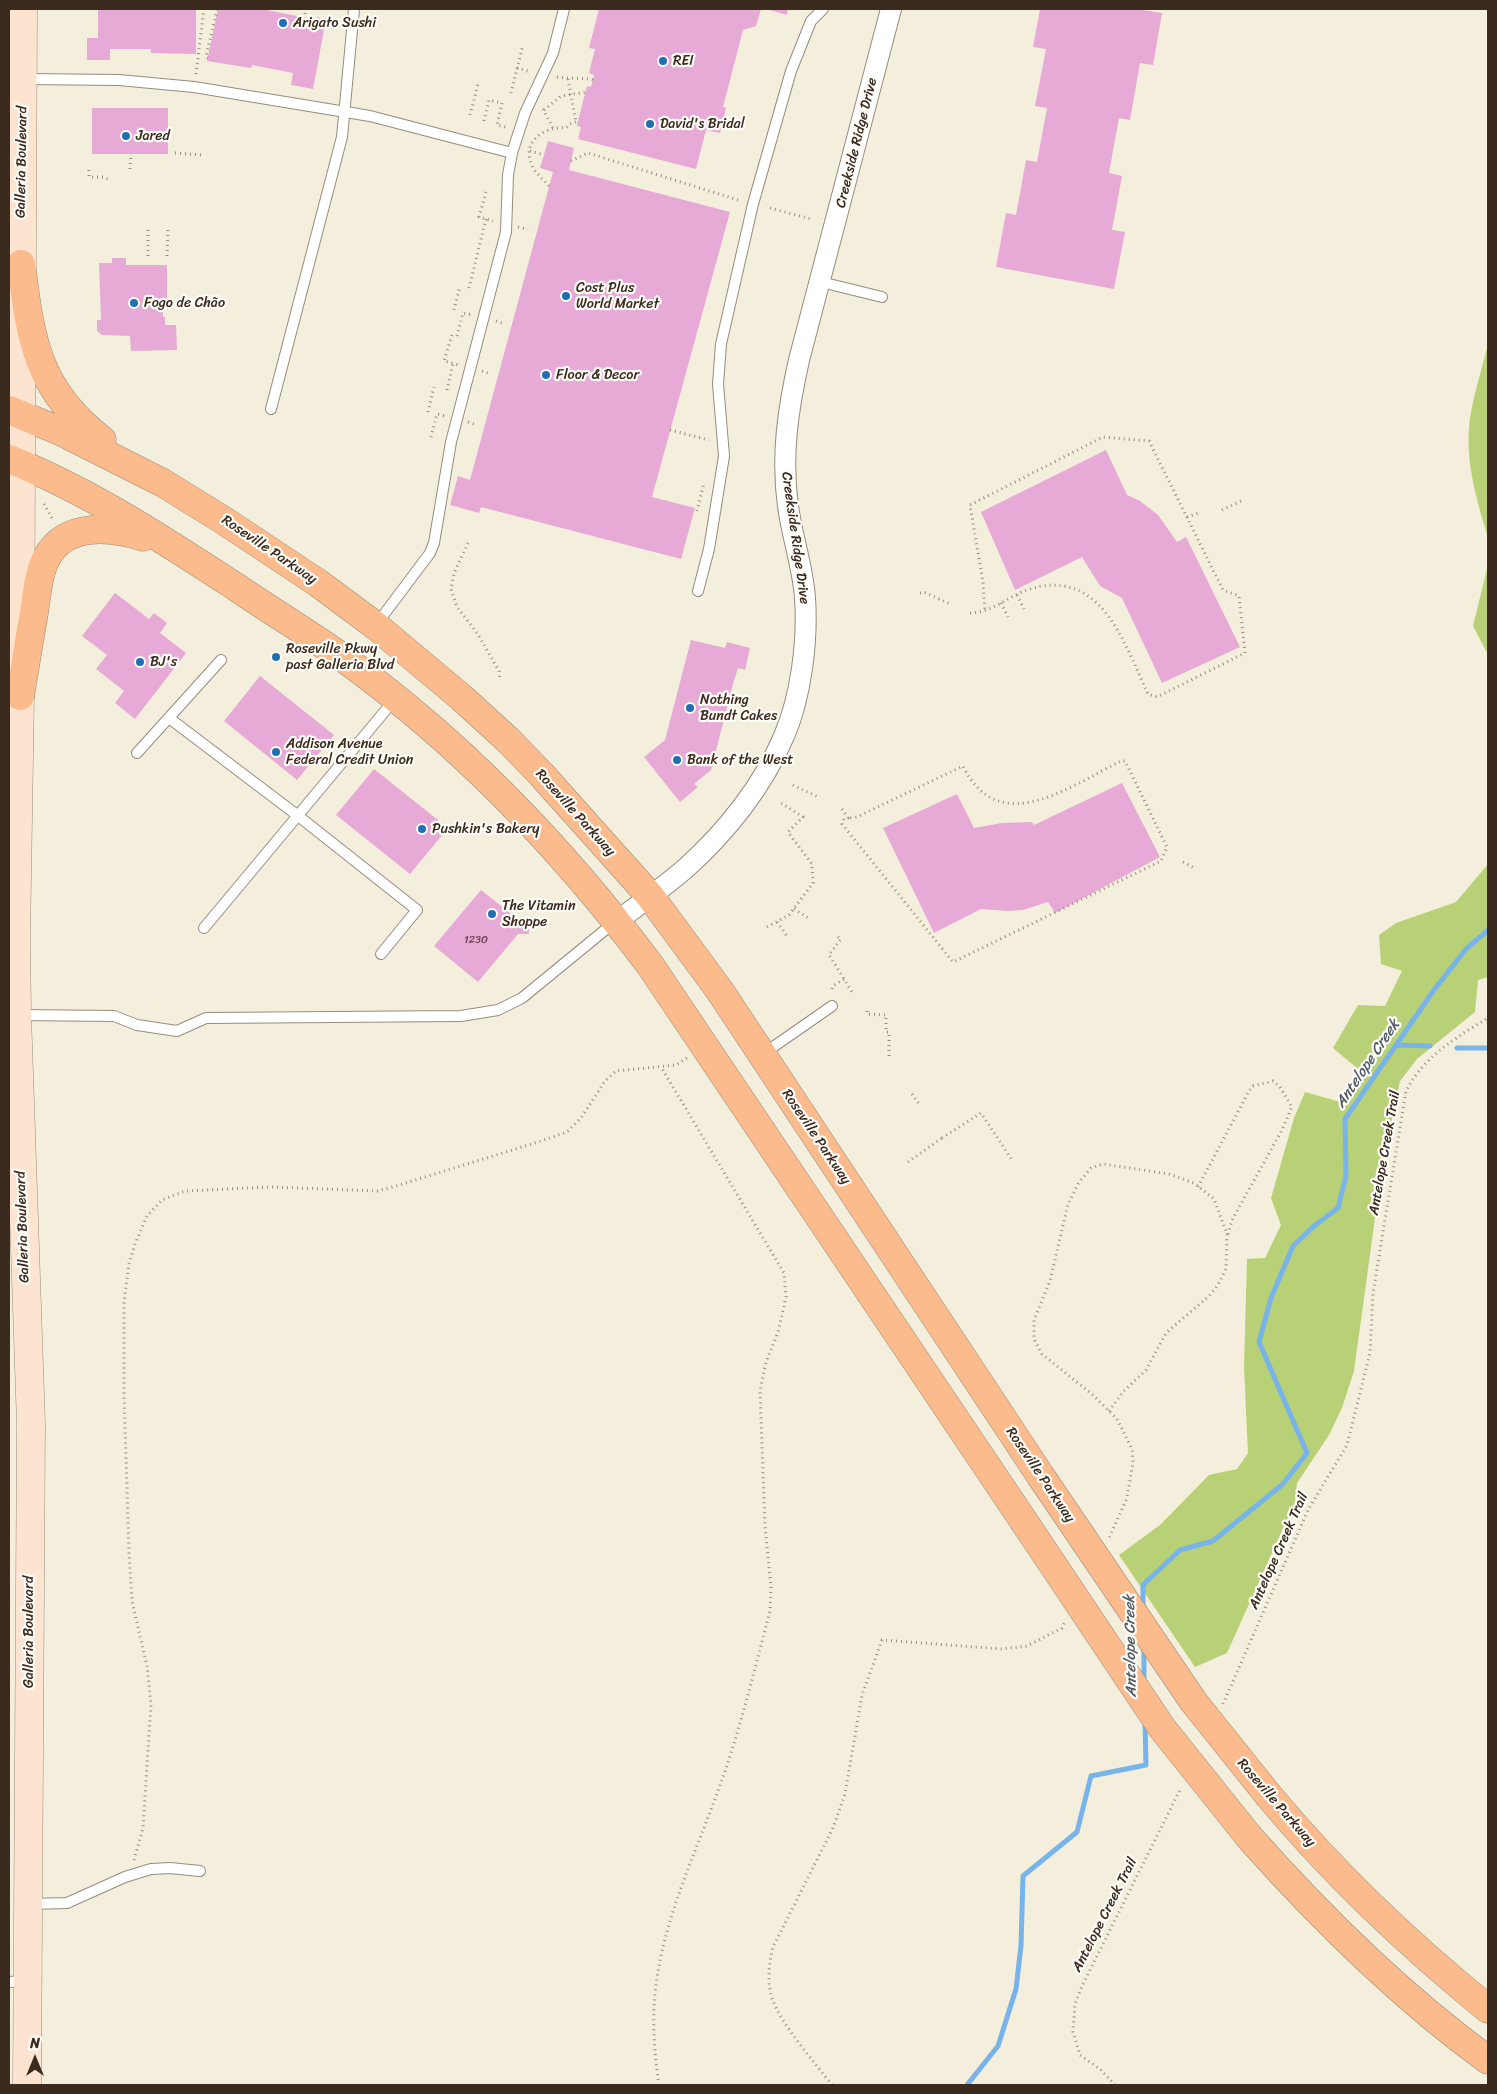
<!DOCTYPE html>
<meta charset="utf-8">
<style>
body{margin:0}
#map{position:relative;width:1497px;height:2094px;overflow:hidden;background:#f3efdc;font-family:Sriracha,sans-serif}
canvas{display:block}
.frame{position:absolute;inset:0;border:10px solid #3b2a1e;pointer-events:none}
.north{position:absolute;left:10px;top:2034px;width:50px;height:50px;-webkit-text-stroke:4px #fdfcf7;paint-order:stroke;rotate:0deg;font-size:14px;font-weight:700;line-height:20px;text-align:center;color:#3b2a1e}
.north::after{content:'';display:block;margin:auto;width:18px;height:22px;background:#3b2a1e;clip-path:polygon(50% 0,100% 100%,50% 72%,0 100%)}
</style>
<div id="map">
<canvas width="1497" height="2094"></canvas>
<div class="frame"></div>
<div class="north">N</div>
</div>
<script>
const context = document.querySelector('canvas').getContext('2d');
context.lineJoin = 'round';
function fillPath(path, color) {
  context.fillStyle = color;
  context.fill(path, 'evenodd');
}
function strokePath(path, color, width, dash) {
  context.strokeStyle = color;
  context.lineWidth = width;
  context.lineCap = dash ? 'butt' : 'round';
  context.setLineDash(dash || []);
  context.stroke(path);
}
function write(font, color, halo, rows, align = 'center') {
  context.font = font + ' Sriracha,sans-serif';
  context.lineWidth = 4.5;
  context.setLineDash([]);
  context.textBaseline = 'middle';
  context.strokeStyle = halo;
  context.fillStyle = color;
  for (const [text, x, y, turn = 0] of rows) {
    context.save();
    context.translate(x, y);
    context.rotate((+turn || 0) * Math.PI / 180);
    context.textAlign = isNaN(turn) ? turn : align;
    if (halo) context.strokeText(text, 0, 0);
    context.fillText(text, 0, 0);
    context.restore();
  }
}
fillPath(new Path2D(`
 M1488 344V537C1477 502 1466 464 1469 427 1471 402 1482 369 1488 344Z
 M1488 565V652L1486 651 1473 626Z
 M1488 864V977L1478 980 1475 1012 1417 1059 1400 1081 1382 1167 1354 1371 1342 1408 1329 1435 1297 1483 1295 1502 1227 1653 1195 1667 1119 1555 1160 1525 1209 1475 1237 1469 1248 1453 1244 1367 1247 1259 1265 1258 1281 1225 1271 1198 1294 1118 1305 1092 1344 1103 1357 1068 1333 1048 1358 1005 1385 1006 1402 971 1381 964 1379 935 1396 923 1456 902Z`), '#b9d176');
strokePath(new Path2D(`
 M1396 1045 1430 1046
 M1457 1048H1488
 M1143 1610V1585L1180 1550 1213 1541 1283 1484 1307 1453 1259 1342 1271 1298 1293 1246 1314 1226 1338 1208 1346 1176 1345 1119 1434 990 1466 949 1488 930
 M1144 1648V1682
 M967 2085 998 2046 1016 1989 1021 1946 1023 1876 1077 1832 1091 1776 1146 1765 1145 1723`), '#78b3e9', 5);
fillPath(new Path2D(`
 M98 9H196V54L151 53V49H110V60H87V38H98Z
 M218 9H262L317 20V17L326 19 313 89 291 85 293 73 252 65 251 68 207 61Z
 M599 9H761L756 26 743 30 723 107 726 108 720 133 706 130 696 169 578 139 581 127 577 126 578 121 587 86 591 87 594 75 589 73 595 49 589 48Z
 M766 9H788L787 15Z
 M1040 9H1137L1162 13 1153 65 1140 63 1130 120 1119 118 1109 173 1122 176 1112 230 1125 232 1114 289 996 267 1006 213 1016 215 1026 160 1037 162 1047 108 1035 106 1046 49 1033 47Z
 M92 108H168V154H92Z
 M548 141 574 148 569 170 730 212 652 497 695 508 681 559 481 507 479 513 450 505 458 476 470 480 553 172 540 168Z
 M112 258H126V265H167V306H163V317H165V325H176L177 350 131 351 130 336 102 335 97 331V320H101L99 263H112Z
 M1106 450 1127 495 1140 501 1158 515 1177 542 1186 537 1240 647 1162 683 1122 598 1100 586 1082 557 1015 590 981 512Z
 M115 593 149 619 154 613 167 623 160 633 186 653 135 719 115 703 124 691 96 669 107 655 82 636Z
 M691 640 725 648 727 642 750 648 745 670 738 668 733 684 711 770 694 784 698 787 680 802 644 757 665 740Z
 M260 676 334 735 297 780 224 721Z
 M374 769 448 828 410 874 336 815Z
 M1122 783 1160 857 1055 913 1048 902 1023 910 1008 911 981 909 934 933 883 828 957 794 974 828 1002 823 1032 822 1034 825Z
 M481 890 519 920 528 919 529 934H518L478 982 434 946Z`), '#e7a9d6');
const lane = new Path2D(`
 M25 79 119 80 194 87 370 116 512 153
 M821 282 882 297
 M271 409 342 137 354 9
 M698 591 709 549 724 456 718 384 721 344 753 204 791 71 811 21 823 9
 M376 625 430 553 434 543 451 442 506 232 508 175 512 153 525 113 553 53 564 9
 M169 718 297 815 417 910 381 954
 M137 753 221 660
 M204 928 395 699
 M19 1015 114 1016 137 1025 177 1031 206 1018 461 1016 498 1010 522 998 616 921
 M763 1054 832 1006
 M30 1904 67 1903 125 1877 151 1869 170 1868 200 1871
 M9 1982 27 1981`);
const street = new Path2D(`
 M617 921C640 904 664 887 686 868 726 832 763 786 784 736 801 697 808 641 805 598 803 567 792 537 788 506 781 456 788 409 799 360L891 9`);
const secondary = new Path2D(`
 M23 9 20 696 16 939 17 1015 31 1424 27 2085`);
const primary = new Path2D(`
 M21 264C31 341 37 390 102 440
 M9 410 60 431 163 483 223 520 318 583 376 626 462 698 508 740 541 774 650 896 720 991 1040 1475
 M9 459C89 491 164 540 236 587 274 613 313 636 350 663 465 747 565 852 650 965L1023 1520
 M20 696C25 668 29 640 34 613 37 595 38 573 47 557 66 522 111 527 143 537
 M1269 1796C1334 1874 1409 1945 1488 2009
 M1250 1838C1322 1919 1400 1996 1488 2060`);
strokePath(lane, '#978c7d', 12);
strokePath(street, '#978c7d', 22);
strokePath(secondary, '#978c7d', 29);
strokePath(primary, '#978c7d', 29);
strokePath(new Path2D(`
 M286 10V9
 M305 14 306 9
 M208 58 206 57 217 9
 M517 68 531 72
 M196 74 204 9
 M557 77C569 79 581 77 593 80
 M568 79 576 122
 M511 93 523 45
 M543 109 553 128
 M544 110 561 96 586 92
 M470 115 478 84
 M484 121 489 100 502 103 497 125 506 127
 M530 151 544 155
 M175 153 202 155
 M571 161 588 153 738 200
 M130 169 131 154
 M89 170V177H104L111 181
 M549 186C543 179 535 173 532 165 521 141 545 126 566 128L570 124 578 121
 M486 192 479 217 493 221
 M770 208 811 219
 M518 227 528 229
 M148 256V228
 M167 256 168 227
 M469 288 486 219
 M454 310 460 286
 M496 321 505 324
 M452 335 444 361 459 365
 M457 336 463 313 473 315
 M482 371 491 374
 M447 390 453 364
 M428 412 434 387
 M468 422 477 425
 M670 430 709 440
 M431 437 437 414 445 416
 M44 504 53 520
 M1222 510 1243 500
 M697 511 704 483
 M1187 517 1201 512
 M468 543 454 573 451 589 457 607 477 633 499 671 500 680
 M920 593 924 592 950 604
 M1017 595 1024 609
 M1001 603 1008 617
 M970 613C991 613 1007 597 1027 590 1101 565 1124 643 1148 694L1157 697 1245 653 1239 596 1223 590 1149 441 1103 437 970 505 983 582 985 611
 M793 785 818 797
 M842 809 848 818 844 819 842 824 953 962 1161 861 1167 847 1125 761H1121C1070 786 999 840 963 766L857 817 848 818
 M1183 862 1196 869
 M794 909 810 919
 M777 922 787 936
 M767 927 789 915 813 883 812 864 788 832 803 817 781 803
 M838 937 841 939 829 955 844 979
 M832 989 833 986 844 979 852 992
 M867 1011V1014L886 1015V1032H889V1056
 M912 1094 920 1105
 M942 1138 981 1113 1012 1160
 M908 1162 942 1138 941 1136
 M1198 1187 1249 1091 1253 1086 1273 1081 1280 1087 1292 1107 1282 1130 1232 1220 1228 1234
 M1109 1411 1123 1392 1146 1370 1166 1333 1209 1296 1218 1285 1226 1269 1227 1234 1214 1199 1194 1183 1169 1174 1103 1164 1091 1168 1079 1182 1068 1204 1050 1281 1034 1320V1339L1042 1354 1093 1395 1117 1419 1132 1449 1133 1462 1127 1498 1109 1538
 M1223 1704 1308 1510 1347 1445 1370 1353 1373 1293 1406 1091C1423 1057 1457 1037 1488 1018
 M134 1860 143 1828 151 1704 147 1666 132 1601 129 1552 124 1395V1301L129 1264 135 1244 147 1216 162 1200 185 1191 271 1187 377 1191 396 1186 535 1143 567 1132 581 1118 605 1081 616 1071 676 1065 687 1058
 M659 2085C655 2059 653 2033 654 2006 659 1923 699 1848 725 1771 743 1718 756 1664 770 1611L771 1587 765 1526 760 1391 766 1362 778 1332 786 1297 784 1273 661 1067
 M832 2085C815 2063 780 2023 772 1998 767 1981 769 1963 773 1947L833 1828 845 1794 862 1695 882 1640 1002 1649 1027 1646 1062 1628 1065 1621
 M1115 2085 1100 2069 1080 2055 1073 2032 1075 2004 1082 1986 1181 1788`), '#978c7d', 3, [1, 4]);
strokePath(lane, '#fff', 10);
strokePath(street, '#fff', 20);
strokePath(secondary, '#fde4d1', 28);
strokePath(primary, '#fbbb8c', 28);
const primaryBridge = new Path2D(`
 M1040 1475 1193 1701 1269 1796
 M1023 1520 1162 1728 1250 1838`);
strokePath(primaryBridge, '#978c7d', 29, []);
strokePath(primaryBridge, '#fbbb8c', 28);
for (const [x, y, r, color] of [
 [283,23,5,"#1f6fb2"],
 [663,61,5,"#1f6fb2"],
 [650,124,5,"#1f6fb2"],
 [126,136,5,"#1f6fb2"],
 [566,296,5,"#1f6fb2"],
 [134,303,5,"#1f6fb2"],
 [546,375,5,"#1f6fb2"],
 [276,657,5,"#1f6fb2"],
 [140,662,5,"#1f6fb2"],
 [690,708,5,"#1f6fb2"],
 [276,752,5,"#1f6fb2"],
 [677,760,5,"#1f6fb2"],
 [422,829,5,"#1f6fb2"],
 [492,914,5,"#1f6fb2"]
]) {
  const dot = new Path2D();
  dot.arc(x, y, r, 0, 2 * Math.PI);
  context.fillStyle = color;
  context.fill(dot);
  strokePath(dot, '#fdfcf7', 2);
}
write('11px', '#664a4c', null, [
 ["1230",476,940]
]);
write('14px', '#3b2a1e', '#fdfcf7', [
 ["Arigato Sushi",293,23],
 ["REI",673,61],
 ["David's Bridal",660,124],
 ["Jared",136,136],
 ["Cost Plus",576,288],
 ["World Market",576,304],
 ["Fogo de Chão",144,303],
 ["Floor & Decor",556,375],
 ["Roseville Pkwy",286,649],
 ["past Galleria Blvd",286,665],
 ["BJ's",150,662],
 ["Nothing",700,700],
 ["Bundt Cakes",700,716],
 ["Addison Avenue",286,744],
 ["Federal Credit Union",286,760],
 ["Bank of the West",687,760],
 ["Pushkin's Bakery",432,829],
 ["The Vitamin",502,906],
 ["Shoppe",502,922]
], 'left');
write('14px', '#3b2a1e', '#fdfcf7', [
 ["Creekside Ridge Drive",857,143,-76],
 ["Galleria Boulevard",22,162,-89],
 ["Creekside Ridge Drive",795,538,82],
 ["Roseville Parkway",269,550,34],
 ["Roseville Parkway",575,813,48],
 ["Roseville Parkway",816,1137,56],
 ["Antelope Creek Trail",1385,1153,-80],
 ["Galleria Boulevard",23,1227,-92],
 ["Roseville Parkway",1040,1475,56],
 ["Antelope Creek Trail",1279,1551,-66],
 ["Galleria Boulevard",29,1632,-90],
 ["Roseville Parkway",1276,1803,49],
 ["Antelope Creek Trail",1105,1915,-63]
]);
write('italic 15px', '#505a65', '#fdfcf7', [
 ["Antelope Creek",1368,1064,-56],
 ["Antelope Creek",1131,1646,-91]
]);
</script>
